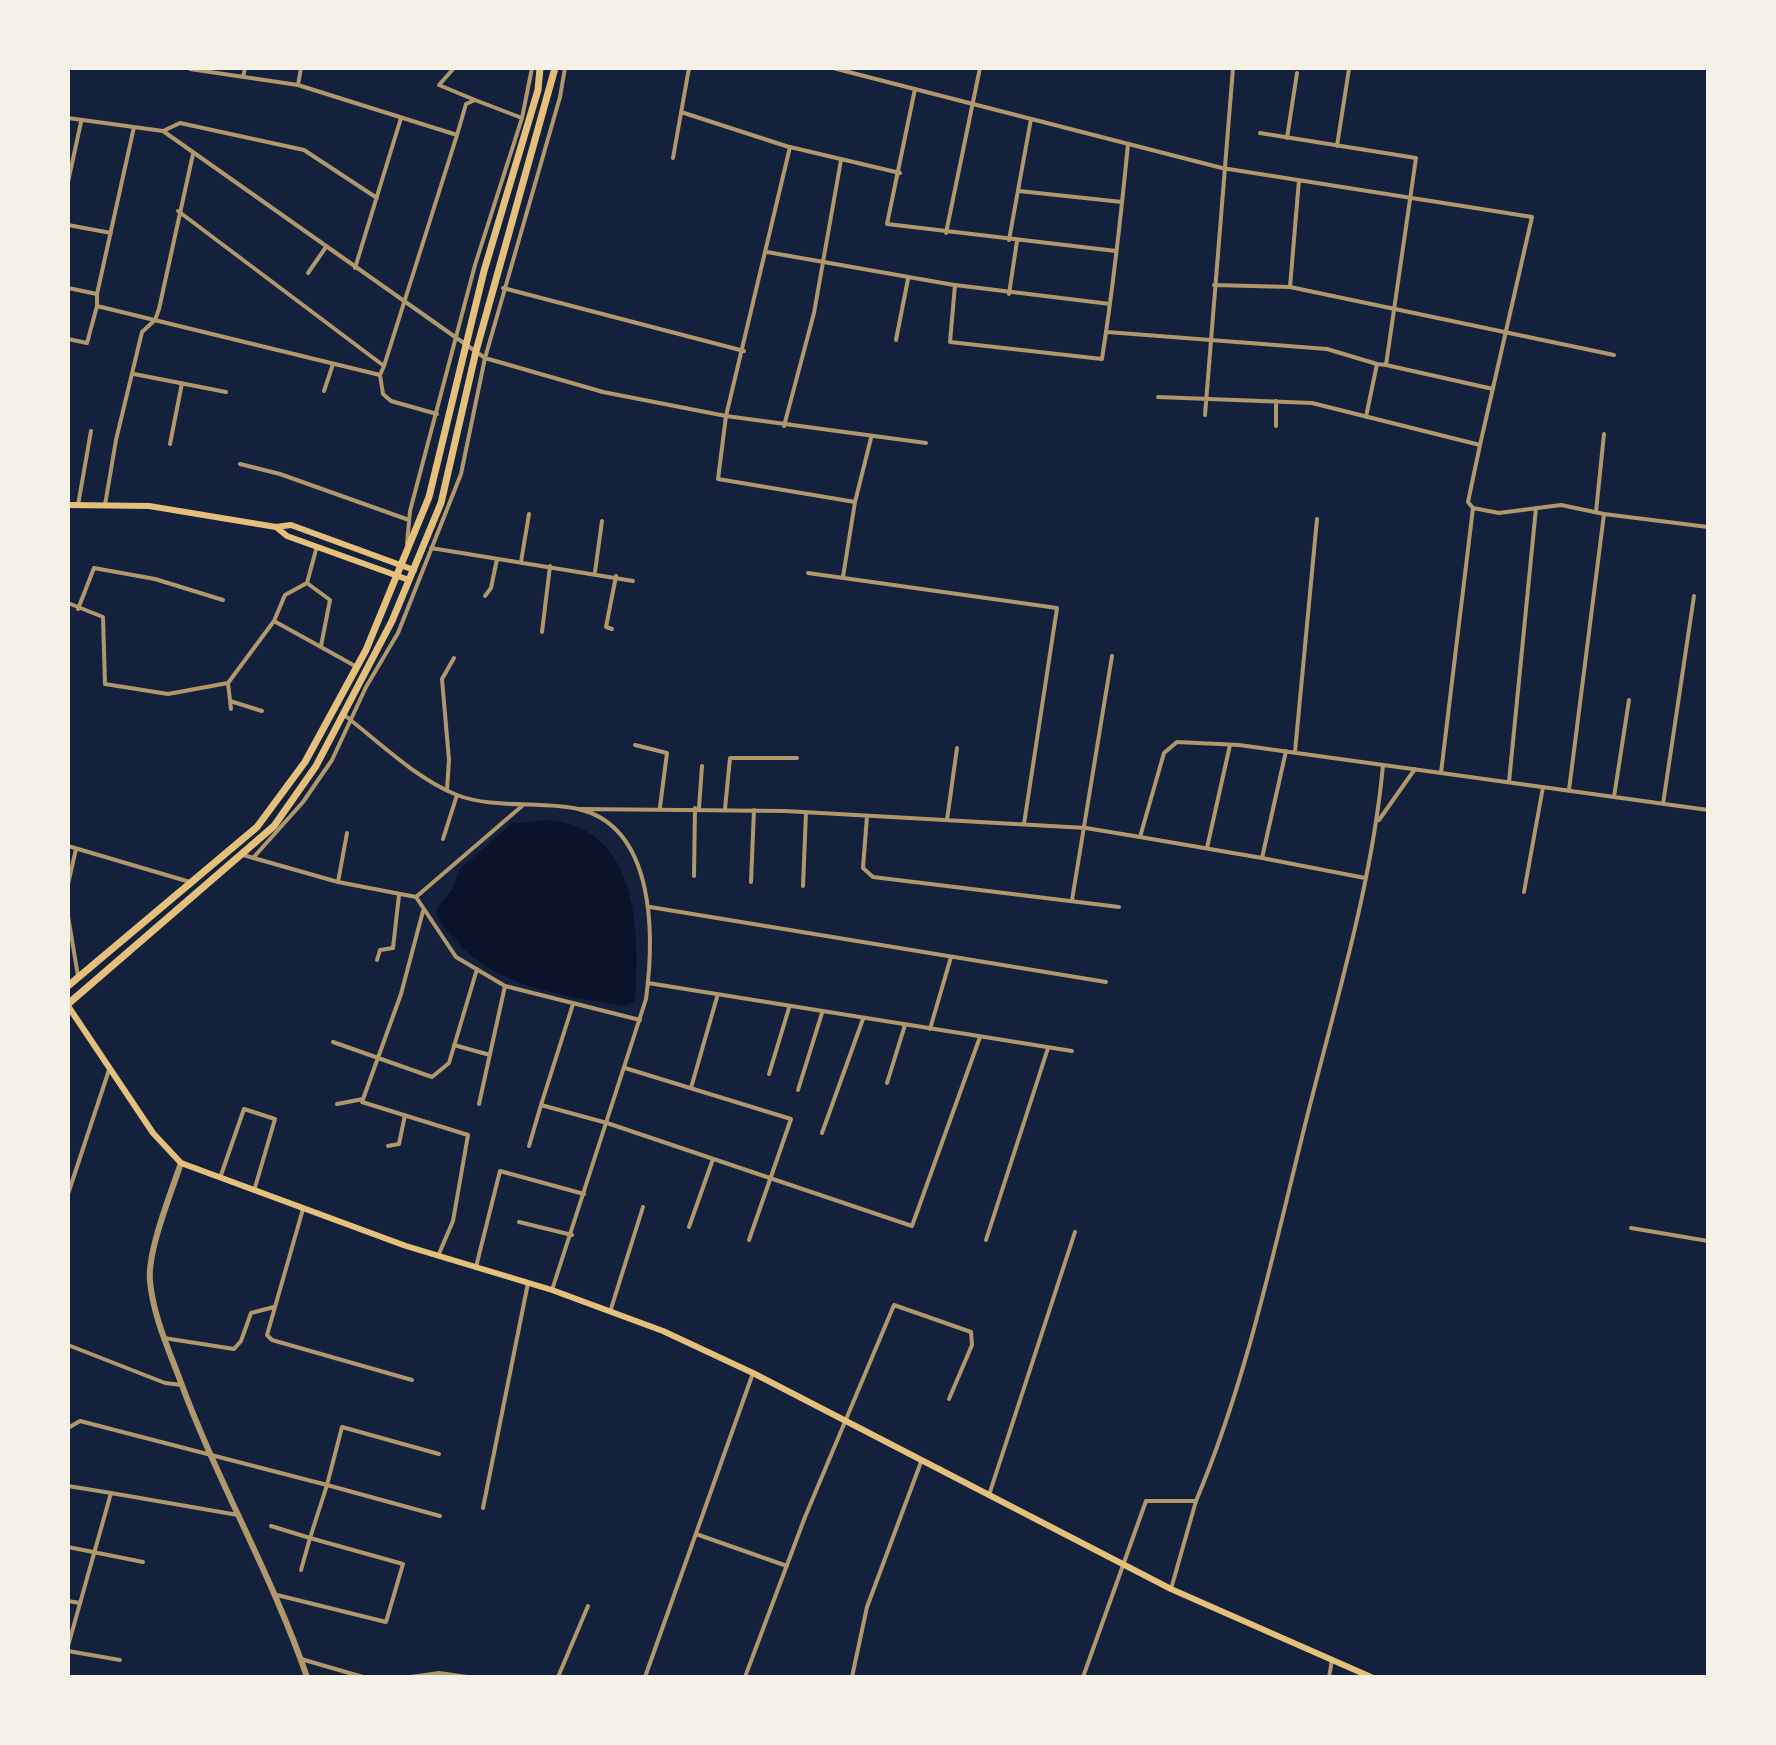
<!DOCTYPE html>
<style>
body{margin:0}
#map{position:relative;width:1776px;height:1745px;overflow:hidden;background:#14213d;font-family:Manrope,sans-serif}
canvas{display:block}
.frame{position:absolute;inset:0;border:70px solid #f6f1e7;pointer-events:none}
</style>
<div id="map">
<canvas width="1776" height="1745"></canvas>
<div class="frame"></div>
</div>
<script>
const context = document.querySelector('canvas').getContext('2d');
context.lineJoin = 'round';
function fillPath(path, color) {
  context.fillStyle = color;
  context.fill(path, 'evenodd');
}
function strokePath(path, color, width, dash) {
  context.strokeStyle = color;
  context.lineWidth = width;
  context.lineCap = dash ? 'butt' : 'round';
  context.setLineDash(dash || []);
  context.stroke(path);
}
fillPath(new Path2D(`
 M547 820C639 827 640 931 635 1002L623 1006C564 995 502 989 459 944 447 932 439 925 436 909L452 890 459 870 512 823Z`), '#0b132b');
strokePath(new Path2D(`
 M301 68 298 85 457 135 384 366
 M454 68 439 85 475 100
 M833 68 1222 168 1532 217 1480 445
 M190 69 298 85
 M243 77 245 68
 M915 89 887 224 1116 251
 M681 112 789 147
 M68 118 163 131 485 358 603 392 726 416 790 147 900 173
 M163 131 180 123 304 150 377 198
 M1260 133 1416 158 1386 365 1377 364
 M457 135 466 104 475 100 522 118
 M1287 138 1297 73
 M1337 146 1349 69
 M673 158 689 68
 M68 182 81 122
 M1019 191 1122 202
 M178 211 384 366 380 375 383 394 391 401 437 414
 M68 225 111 233
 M946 233 980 68
 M1009 240 1031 119
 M767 252 954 285
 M355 268 401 118
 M308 273 326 247
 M1214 285 1290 287 1299 180
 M1290 287 1614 355
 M68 288 97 294 134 127
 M503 288 744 351
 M97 294V306L380 375
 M1009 294 1017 241
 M1110 304 955 285 950 342 1102 359C1113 288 1121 216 1128 144
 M1107 332 1327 349 1377 364 1366 417
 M68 339 87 343 97 306
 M896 340 908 279
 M1386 365 1493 389
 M134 374 226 392
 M324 391 333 364
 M1158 397 1312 403 1480 445 1468 502 1473 508 1441 773
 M1205 415 1233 68
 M784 426 814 313 841 160
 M1276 426V401
 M871 438 855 502 718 479 726 416 926 443
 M170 444 182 383
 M240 464 280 474 409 520
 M78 505 91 431
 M105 505 116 440 142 332 155 320 159 309 193 154
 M1473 508 1499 513 1561 505 1604 514 1569 790
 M1596 512 1604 434
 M1604 514 1708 527
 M407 544 410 511 475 265 522 118 532 68
 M431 548 633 581
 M521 562 529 514
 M595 572 602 521
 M808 573 1057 608 1024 824
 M843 577 855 502
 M307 583 330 600 321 646
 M485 596 491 588 497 559
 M68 603 103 617 105 684 168 694 228 683 274 621 357 667
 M78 609 94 568 155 579 223 600
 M274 621 285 595 307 583 317 546
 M612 629 606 627 616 576
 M542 632 550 566
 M228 683 231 709
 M230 701 262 711
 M343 714C378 741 415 778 457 795 492 809 544 801 578 809 657 827 654 939 646 999L552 1290
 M635 745 667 753 660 807
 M1295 752 1317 519
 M1509 782 1536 508
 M447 790 449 760 442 679 454 658
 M1614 797 1629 700
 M1663 804 1694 596
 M699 808 702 766
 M579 809 785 811 1086 828 1140 837 1164 753 1177 742 1239 745 1708 810
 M725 809 730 758H797
 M867 816 863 868 873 877 1119 907
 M947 820 957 748
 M1379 820 1415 769
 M1140 837 1262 858 1286 751
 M443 839 457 795
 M68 846 190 882
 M1207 848 1230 745
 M243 855 338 882 416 897 456 957 505 986 640 1020
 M253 858 303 802 332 760 366 687 398 633 461 474 485 358 560 97 565 68
 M1262 858 1365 878
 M694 876 695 808
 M338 882 347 833
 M751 882 754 810
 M68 884 76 849
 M803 886 806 812
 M1524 892 1543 787
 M416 897 522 806
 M1072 900 1112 656
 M650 907 1106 982
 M423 911 401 994 362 1102 468 1135 453 1221 438 1256
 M68 916 78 976
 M377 960 380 950 393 948 399 895
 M648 983 1072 1051
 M573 1004 541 1105 607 1123 912 1226 980 1037
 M930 1029 951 957
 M333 1042 432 1077 449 1063 477 969
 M454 1045 490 1055
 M625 1068 791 1119 749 1240
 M769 1074 789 1008
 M887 1083 905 1025
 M691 1088 717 997
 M798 1090 822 1013
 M337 1104 363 1099
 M479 1104 505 986
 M822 1133 863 1019
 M388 1146 399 1144 405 1115
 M529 1146 541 1105
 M220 1178 244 1109 275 1119 254 1191
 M68 1194 109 1070
 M303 1209 267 1335 272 1340 412 1380
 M519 1222 572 1235
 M689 1227 713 1159
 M1631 1228 1708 1241
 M986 1240 1048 1048
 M476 1267 500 1171 584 1194
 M610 1312 643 1207
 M164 1338 234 1349 241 1341 251 1313 274 1307
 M68 1345 165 1383 182 1385
 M68 1428 80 1421 327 1485 310 1538 403 1564 386 1622 277 1595
 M439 1454 342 1427 327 1485 440 1516
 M68 1486 111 1493
 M989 1495 1075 1232
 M483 1508 528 1283
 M271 1526 310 1538 301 1570
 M696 1534 787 1566
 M68 1547 143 1562
 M1171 1589 1196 1501
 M68 1601 80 1603
 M68 1646 111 1493 238 1515
 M68 1651 120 1660
 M301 1659 363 1677
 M411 1677 439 1673 467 1677
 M558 1677 588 1606
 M645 1677 753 1373
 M745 1677 805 1517 894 1305 971 1332 972 1345 949 1399
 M852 1677 867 1607 921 1462
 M1083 1677 1146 1501H1196C1247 1380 1274 1249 1306 1121 1335 1004 1372 885 1383 765
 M1329 1677 1332 1660`), '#b1986c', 4);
strokePath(new Path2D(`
 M181 1163C171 1193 147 1252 150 1281 153 1315 168 1348 180 1380 217 1481 272 1575 307 1677`), '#b1986c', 6);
strokePath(new Path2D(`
 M68 505 149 506 276 527 291 525 414 570
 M276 527 287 536 409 580
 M68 1006 153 1133 181 1163 406 1246 552 1290 663 1331 753 1373 1171 1589 1371 1677`), '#e5c07b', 6);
strokePath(new Path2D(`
 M68 986 257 827 305 762 366 650 429 497 484 271 538 90 540 68
 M68 1004 274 826 316 766 392 621 441 503 476 351 555 68`), '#e5c07b', 7);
</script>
